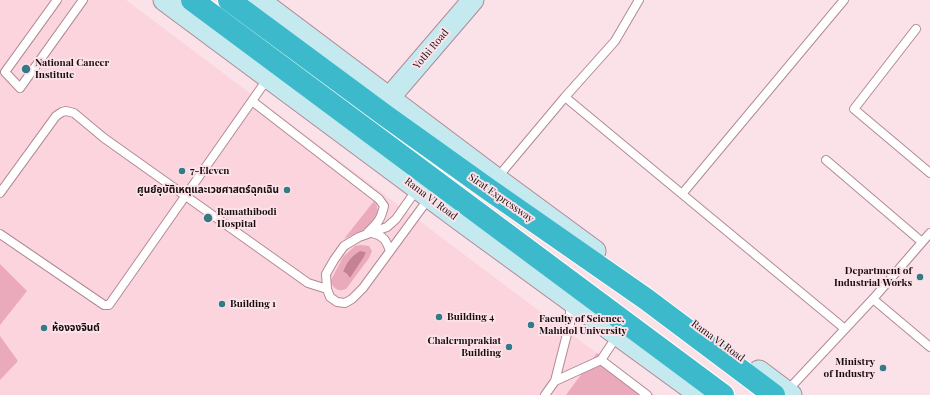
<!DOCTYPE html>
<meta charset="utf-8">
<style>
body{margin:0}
canvas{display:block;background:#fbe2e8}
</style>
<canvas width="930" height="395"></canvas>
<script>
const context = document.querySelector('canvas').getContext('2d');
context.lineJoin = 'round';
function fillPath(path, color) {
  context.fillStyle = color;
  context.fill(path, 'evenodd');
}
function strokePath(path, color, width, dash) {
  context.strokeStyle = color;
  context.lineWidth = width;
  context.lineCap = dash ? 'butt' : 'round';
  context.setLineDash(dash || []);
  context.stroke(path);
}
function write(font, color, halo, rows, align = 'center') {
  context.font = font + ' "Playfair Display","Noto Sans Thai",serif';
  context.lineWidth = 4;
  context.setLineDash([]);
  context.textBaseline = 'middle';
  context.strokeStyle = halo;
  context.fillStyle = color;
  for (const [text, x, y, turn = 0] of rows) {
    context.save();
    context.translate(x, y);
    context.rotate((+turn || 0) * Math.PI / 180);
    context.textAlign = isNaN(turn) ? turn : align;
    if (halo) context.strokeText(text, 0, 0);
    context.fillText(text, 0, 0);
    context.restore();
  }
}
fillPath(new Path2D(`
 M0 0H126L522 298 654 395H0Z`), '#fcd4de');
fillPath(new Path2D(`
 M374 201C375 203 377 205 377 207 383 224 356 233 344 239Z
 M361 245 369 246 372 251 369 258 346 289C339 292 332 289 331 280L343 257 355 246ZM360 251 366 252 364 257 350 278 346 273 343 272C346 263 351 256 360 251Z
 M0 264 27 291 0 325Z
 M0 336 18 361 0 380Z
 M597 353 654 395H566Z`), '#ebaabc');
fillPath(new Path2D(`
 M360 251 366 252 364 257 350 278 346 273 343 272C346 263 351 256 360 251Z`), '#c58295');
const lane = new Path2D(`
 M57 0 5 72 20 88 83 0
 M916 29 854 109 930 173
 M565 97 845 329
 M252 101 379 199 384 206C381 219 378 223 368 232
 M826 160 922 242
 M497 178 565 97 615 41 639 0
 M417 189 396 219 387 227 359 237 344 246 334 260 326 274 327 289 330 297 337 302 345 303 352 299 363 288 429 198
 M0 193 56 116 62 112 66 111 74 113 104 138 308 283 327 289
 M682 194 844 0
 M372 233C384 236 386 240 390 251
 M0 234 104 305H109L268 78
 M873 299 930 347
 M617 336 601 360 647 395
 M555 381 601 360
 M787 391 873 299 930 233
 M545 395 555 381 567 334 570 329V304`);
const secondary = new Path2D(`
 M164 0 464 223 700 395
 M259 0 497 179 595 251
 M389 98 473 0
 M759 371 791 395`);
const highway = new Path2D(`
 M192 0 723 395
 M229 0 386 116 488 189 646 299 774 395`);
strokePath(lane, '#b08a94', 10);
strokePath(secondary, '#b08a94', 23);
strokePath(highway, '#fff', 24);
strokePath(lane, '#fff', 8);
strokePath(secondary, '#c4eaf0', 21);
strokePath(highway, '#3cbacc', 22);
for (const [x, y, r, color] of [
 [26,69,5,"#357b86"],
 [182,171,4,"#357b86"],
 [287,190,4,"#357b86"],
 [208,218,5,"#357b86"],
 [920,277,4,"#357b86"],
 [222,304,4,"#357b86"],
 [439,317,4,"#357b86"],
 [531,325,4,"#357b86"],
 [44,328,4,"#357b86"],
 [509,347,4,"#357b86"],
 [883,368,4,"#357b86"]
]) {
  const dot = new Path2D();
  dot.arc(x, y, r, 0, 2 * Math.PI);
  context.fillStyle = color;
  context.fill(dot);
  strokePath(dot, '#fbe2e8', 1.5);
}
write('10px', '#180b0e', '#fbe2e8', [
 ["Yothi Road",431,49,-50],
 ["Sirat Expressway",501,198,35],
 ["Rama VI Road",431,199,37],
 ["Rama VI Road",718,341,36]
]);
write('bold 10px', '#180b0e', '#fbe2e8', [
 ["National Cancer",35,63],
 ["Institute",35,75],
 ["7-Eleven",190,171],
 ["ศูนย์อุบัติเหตุและเวชศาสตร์ฉุกเฉิน",279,190,"right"],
 ["Ramathibodi",217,212],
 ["Hospital",217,224],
 ["Department of",912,271,"right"],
 ["Industrial Works",912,283,"right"],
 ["Building 1",230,304],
 ["Building 4",447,317],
 ["Faculty of Science,",539,319],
 ["Mahidol University",539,331],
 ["ห้องจงจินต์",52,328],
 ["Chalermprakiat",501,341,"right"],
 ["Building",501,353,"right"],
 ["Ministry",875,362,"right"],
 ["of Industry",875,374,"right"]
], 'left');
</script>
